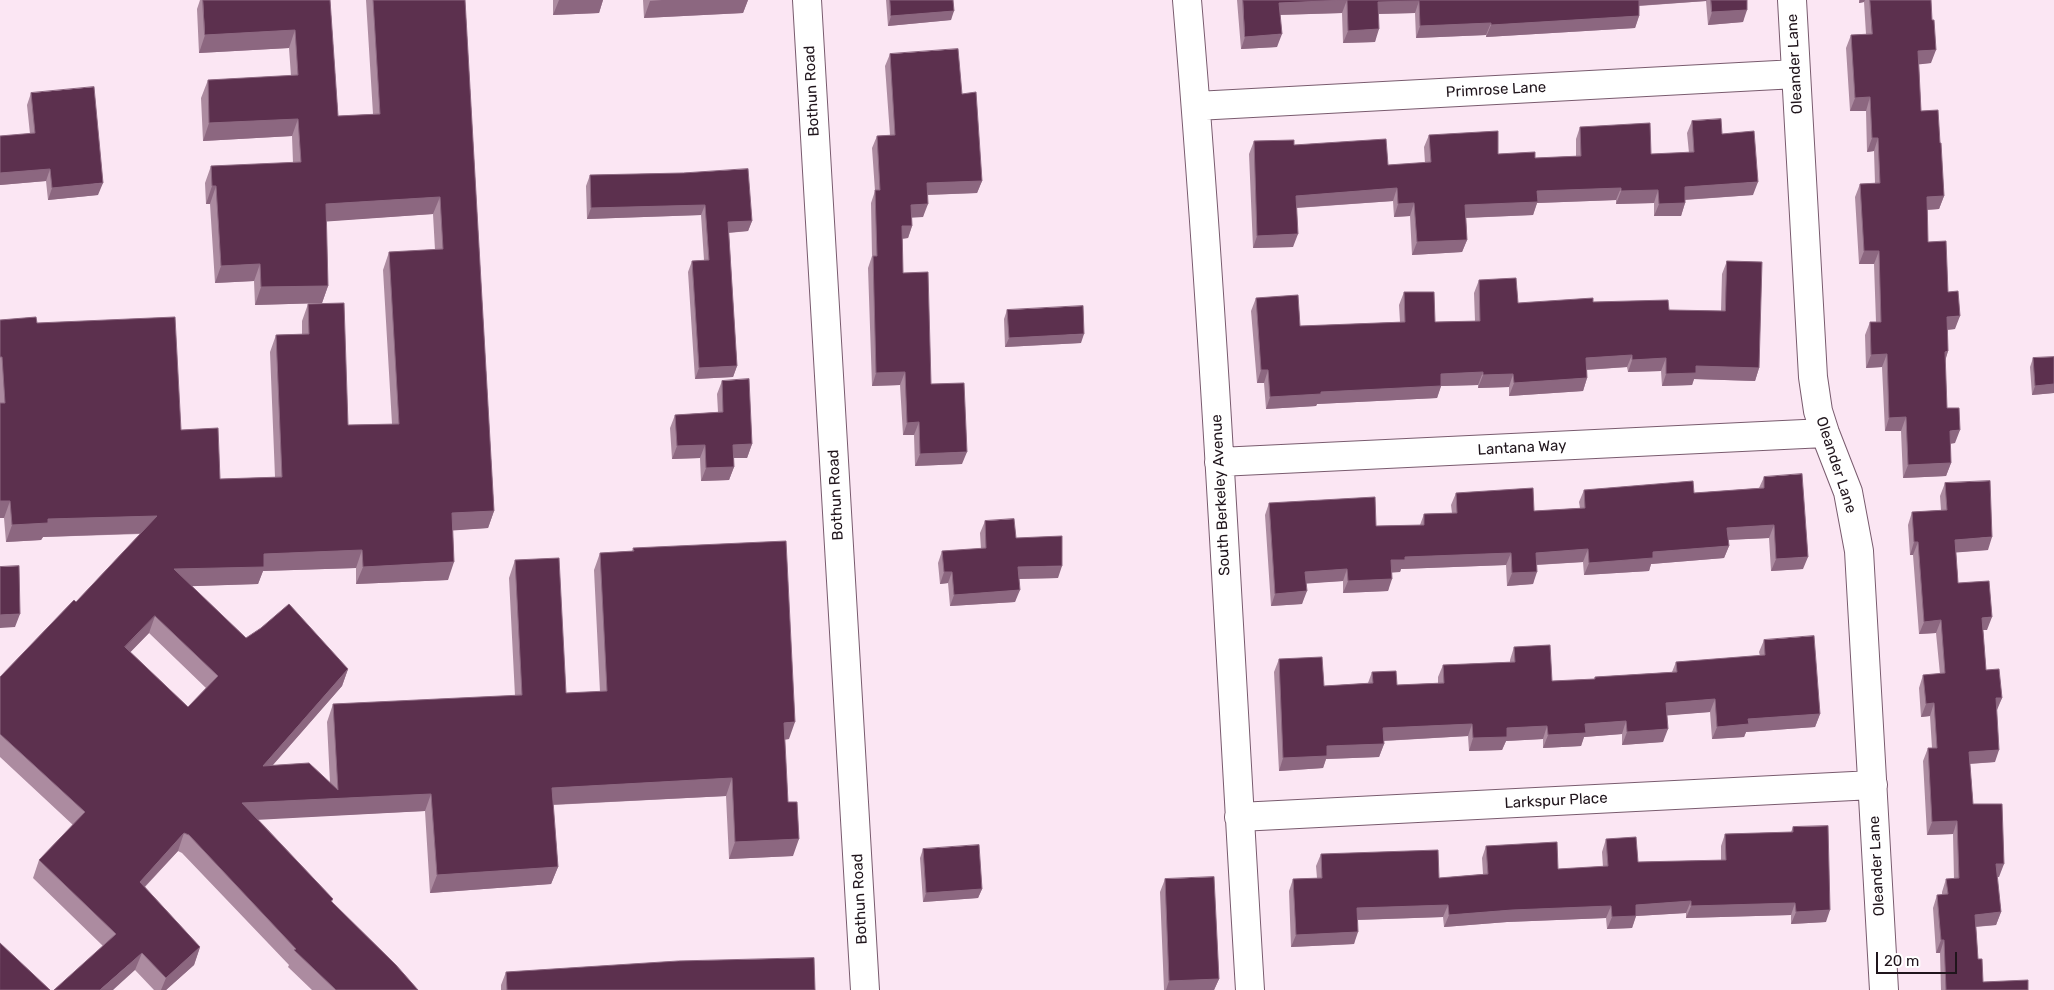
<!DOCTYPE html>
<style>
body{margin:0}
#map{position:relative;width:2054px;height:990px;overflow:hidden;background:#fbe6f3;font-family:Rubik,sans-serif}
canvas{display:block}
.scale{position:absolute;left:1876px;top:952px;width:81px;height:22px;box-sizing:border-box;border:2px solid #20151c;border-top:0;padding-left:6px;font-size:15px;line-height:18px;white-space:nowrap;color:#20151c;-webkit-text-stroke:4px #fff;paint-order:stroke}
</style>
<div id="map">
<canvas width="2054" height="990"></canvas>
<div class="scale">20 m</div>
</div>
<script>
const context = document.querySelector('canvas').getContext('2d');
context.lineJoin = 'round';
function strokePath(path, color, width, dash) {
  context.strokeStyle = color;
  context.lineWidth = width;
  context.lineCap = dash ? 'butt' : 'round';
  context.setLineDash(dash || []);
  context.stroke(path);
}
function fillPath(path, color) {
  context.fillStyle = color;
  context.fill(path, 'evenodd');
}
function write(font, color, halo, rows, align = 'center') {
  context.font = font + ' Rubik,sans-serif';
  context.lineWidth = 5;
  context.setLineDash([]);
  context.textBaseline = 'middle';
  context.strokeStyle = halo;
  context.fillStyle = color;
  for (const [text, x, y, turn = 0] of rows) {
    context.save();
    context.translate(x, y);
    context.rotate((+turn || 0) * Math.PI / 180);
    context.textAlign = isNaN(turn) ? turn : align;
    if (halo) context.strokeText(text, 0, 0);
    context.fillText(text, 0, 0);
    context.restore();
  }
}
const minor = new Path2D(`
 M807 0 865 990
 M1187 0C1215 329 1230 660 1250 990
 M1792 0 1813 377 1818 411 1825 433 1848 492 1859 551 1884 990
 M1196 106 1796 74
 M1219 462 1825 433
 M1239 817 1873 785`);
strokePath(minor, '#795b6e', 30);
strokePath(minor, '#fff', 28);
fillPath(new Path2D(`
 M200 0H330L338 116 373 114 366 0H465L494 511 488 528 453 530 448 580 356 584V568L263 571 258 584 191 586 246 638 348 669 342 686 273 765 330 783 327 722 333 704 515 696 509 578 515 560 566 693 600 692 594 570 600 553 632 551 633 548 789 739 784 740 788 802 793 856 729 859 726 796 553 805 558 867 551 884 430 893 425 811 258 819 333 899 332 902 418 990H312L288 967 289 965 182 853 178 851 145 887 200 947 194 965 166 990H154L135 970 103 946 33 878 39 860 73 825 0 757V677L76 602 140 534 43 537 41 540 6 542 4 518H0V320L37 323 181 430 220 479 275 477 270 352 276 335 302 334V321L308 304 348 425 392 424 383 270 389 252 435 250 433 214 326 221 328 286 322 303 255 305 254 281 215 283 210 204H206L205 183 211 166 293 163 292 136 203 141 201 98 208 80 291 76 289 48 199 53 197 9ZM149 633 206 688 188 707 130 652Z
 M553 0H603L599 13 553 15Z
 M643 0H748L743 13 644 18Z
 M886 0H953L951 20 888 26Z
 M1237 0H1747L1743 22 1708 25 1706 1 1639 6V16L1635 28 1486 37V35L1416 38 1415 13 1379 14 1375 42 1343 43 1342 13 1280 15 1277 47 1241 49Z
 M1859 0H1931V63L1919 64 1921 111 1940 143 1944 196 1939 209 1927 210 1928 242 1948 292 1955 329 1948 330V351L1945 360 1947 408 1955 443 1950 444 1951 463 1946 476 1903 478 1901 431H1885L1882 367 1866 368 1865 335 1870 322H1876L1874 264H1859L1855 197 1860 184 1875 183 1874 151 1867 152 1866 111H1850L1846 48 1851 35 1866 34 1864 2 1859 3Z
 M890 54 962 94 982 181 977 193 927 195 923 217H912V226L908 238 902 239 903 273 931 384 962 464 915 466 914 435H903L900 385 872 386 868 268 872 256 871 203 875 191 872 148 877 136 890 135 885 66Z
 M31 93 98 195 48 200 46 181 0 185V136L30 134 27 105Z
 M1692 121 1722 134 1753 195 1685 200V203L1681 216H1654V203L1616 204V200L1537 203 1533 215 1466 218 1467 240 1462 252 1412 255 1410 216 1394 217 1393 201 1297 208 1293 247 1253 248 1249 154 1254 141 1294 145 1388 165 1425 163 1424 147 1429 135 1498 154 1535 158 1576 156V139L1580 127 1651 154 1689 153 1687 133Z
 M683 173 752 221 748 231 729 233 737 366 733 377 695 379 688 272 692 261 704 260 701 215 587 219 586 186 590 175Z
 M1727 261 1759 368 1755 381 1694 379 1692 385 1662 386 1661 371 1628 372 1627 367 1587 370V378L1583 391 1509 396V387L1478 388V385L1441 386 1437 398 1317 404 1316 406 1266 409 1264 383H1257L1251 311 1256 298 1300 326 1400 322 1399 305 1404 292 1435 322 1475 321 1474 293 1479 280 1518 303 1593 302 1669 310 1721 311 1722 274Z
 M1007 310 1081 343 1005 347 1004 319Z
 M2054 357V393L2032 395 2030 367 2033 358Z
 M722 381 752 444 747 458H734V467L729 480 701 481 700 458 672 459 670 428 675 415 718 412 717 394Z
 M1764 477 1803 569 1771 571 1769 538 1728 540 1729 546 1724 558 1651 564 1649 571 1584 575 1583 562 1537 565 1533 584 1507 586 1506 565 1401 569 1400 572H1392L1388 591 1343 593V581L1306 583 1302 604 1271 606 1265 515 1269 503 1376 526 1420 525 1424 514 1452 513 1451 505 1456 493 1534 511 1580 508 1579 502 1584 490 1694 493 1759 488Z
 M1945 483 1988 550 1956 552 1958 583 1987 630H1983L1986 670 2002 698 1996 710 1995 762 1970 764 1973 804 1999 877H1997L2001 912 1996 925 1976 927 1978 959 1983 982 2028 990H1941L1940 953H1936L1933 908 1937 895H1942V892L1946 879H1954L1953 834 1927 835 1923 761 1928 748H1932L1930 716 1921 717 1919 688 1923 675 1940 674 1936 633 1919 634 1913 555H1910L1908 525 1912 512 1941 510 1940 496Z
 M985 521 1016 538 1058 578 1019 579 1015 602 950 606 948 583 940 584 938 563 942 551 981 549 980 533Z
 M1764 640 1820 714 1815 727 1746 732 1744 737 1712 739 1710 712 1667 715 1663 742 1622 745V734L1584 737 1581 746 1543 748V739L1506 741 1502 750 1469 751 1468 736 1384 741V744L1379 757 1326 759 1323 768 1279 771 1274 672 1279 659 1324 686 1368 683 1372 672 1397 685 1438 683V677L1443 665 1510 662V660L1514 647 1552 681 1594 679 1595 677 1672 672 1676 662 1760 656 1759 652Z
 M1793 827 1826 922 1791 924V915L1686 918V913L1636 916 1632 928 1607 929 1606 918 1507 922 1444 927 1443 917 1358 920 1354 944 1291 947 1289 891 1293 879 1317 878 1316 866 1321 854 1439 878 1483 874 1482 858 1486 846 1558 869 1603 867 1602 852 1606 839 1638 862 1721 860V846L1725 834 1791 832Z
 M923 849 982 889 978 898 923 902 920 858Z
 M1165 879 1219 979 1214 990H1164L1160 892Z
 M506 972 815 990H501V985Z`), '#ac8ba0');
fillPath(new Path2D(`
 M559 0H603L599 13 553 15Z
 M662 0H748L743 13 644 18 650 1Z
 M1347 0 1342 13 1275 15 1279 3Z
 M1636 0H1707L1706 1 1634 6Z
 M1860 0H1865L1864 2 1859 3Z
 M1419 1 1415 13 1374 14 1378 2Z
 M1747 10 1743 22 1708 25 1712 12Z
 M954 11 951 20 888 26 891 16Z
 M1639 16 1635 28 1486 37 1491 25Z
 M1491 23 1486 35 1416 38 1420 26Z
 M1379 29 1375 42 1343 43 1348 31Z
 M295 30 289 48 199 53 205 35Z
 M1282 34 1277 47 1241 49 1245 37Z
 M1936 50 1931 63 1914 65 1918 51Z
 M1870 97 1866 111H1850L1855 98Z
 M298 119 292 136 203 141 209 123Z
 M1872 138H1878L1874 151 1867 152Z
 M50 169 46 181 0 185V173Z
 M982 181 977 193 922 195 927 183Z
 M1758 182 1753 195 1680 200 1685 187Z
 M103 183 98 195 48 200 52 188Z
 M212 186H216L210 204H206Z
 M1397 188 1393 201 1292 208 1296 196Z
 M1621 188 1616 200 1537 203 1533 215 1460 218 1465 205 1537 191Z
 M1658 190 1654 203 1616 204 1621 191Z
 M1944 196 1939 209 1922 210 1927 197Z
 M440 197 433 214 320 222 326 204Z
 M1414 203 1410 216 1394 217 1398 204Z
 M1685 203 1681 216H1654L1659 204Z
 M928 204 923 217 907 218 911 205Z
 M705 205 701 215 587 219 591 208Z
 M752 221 748 231 724 233 728 222Z
 M902 226H912L908 238 897 239Z
 M1298 234 1293 247 1253 248 1257 236Z
 M1467 240 1462 252 1412 255 1417 242Z
 M1864 251H1879L1874 264H1859Z
 M260 264 254 281 215 283 221 266Z
 M328 286 322 303 255 305 261 287Z
 M1960 316 1955 329 1942 330 1947 317Z
 M1084 334 1081 343 1005 347 1009 338Z
 M1948 351 1944 365 1945 352Z
 M1887 354 1882 367 1866 368 1871 355Z
 M1632 355 1627 367 1581 370 1586 358Z
 M1666 358 1661 371 1628 372 1632 360Z
 M737 366 733 377 695 379 699 368Z
 M1696 366 1759 368 1755 381 1694 379 1692 385 1662 386 1666 374Z
 M1261 370H1268L1264 383H1257Z
 M905 372 900 385 872 386 876 373Z
 M1483 372 1478 385 1441 386 1437 398 1317 404 1316 406 1266 409 1270 397 1321 392 1441 374Z
 M1513 374 1509 387 1478 388 1483 375Z
 M1587 378 1583 391 1509 396 1514 383Z
 M2054 384V393L2032 395 2035 386Z
 M1906 417 1901 431H1885L1889 418Z
 M919 422 914 435H903L907 423Z
 M1960 430 1955 443 1945 444 1950 431Z
 M752 444 747 458H728L733 445Z
 M705 445 700 458 672 459 677 446Z
 M967 452 962 464 915 466 920 454Z
 M1951 463 1946 476 1903 478 1908 465Z
 M734 467 729 480 701 481 706 468Z
 M0 501H10L4 518H0Z
 M494 511 488 528 446 531 452 513Z
 M157 516 151 533 43 537 41 540 6 542 12 525 48 519Z
 M1774 525 1769 538 1723 540 1727 528Z
 M1992 537 1988 550 1950 553 1955 540Z
 M1914 542H1918L1913 555H1910Z
 M1729 546 1724 558 1651 564 1649 571 1584 575 1589 563 1653 552Z
 M1588 549 1583 562 1532 565 1536 553Z
 M362 550 356 568 263 571 258 584 167 587 174 569 264 554Z
 M1511 553 1506 565 1401 569 1400 572 1387 573 1391 560 1405 557Z
 M1808 557 1803 569 1771 571 1776 559Z
 M454 562 448 580 356 584 363 567Z
 M1062 566 1058 578 1014 579 1018 567Z
 M1347 569 1343 581 1301 584 1305 572Z
 M944 572H952L948 583 940 584Z
 M1537 572 1533 584 1507 586 1512 573Z
 M1392 579 1388 591 1343 593 1348 581Z
 M1020 590 1015 602 950 606 954 595Z
 M1307 591 1302 604 1271 606 1275 594Z
 M20 614 15 627 0 628V615Z
 M155 616 149 633 118 665 125 647Z
 M1992 617 1987 630H1977L1982 618Z
 M1941 620 1936 633 1919 634 1924 622Z
 M348 669 342 686 257 783 263 766Z
 M1996 698H2002L1997 710 1991 711Z
 M1715 699 1710 712 1661 716 1666 703Z
 M1934 703 1930 716 1921 717 1926 704Z
 M1820 714 1815 727 1746 732 1744 737 1712 739 1717 727 1748 719Z
 M1626 721 1622 734 1584 737 1581 746 1543 748 1548 735 1585 724Z
 M795 722 789 739 777 740 784 723Z
 M1472 724 1468 736 1379 741 1383 728Z
 M1547 726 1543 739 1506 741 1502 750 1469 751 1473 738 1507 728Z
 M1668 729 1663 742 1622 745 1627 732Z
 M1384 744 1379 757 1326 759 1323 768 1279 771 1283 758 1327 746Z
 M1999 750 1995 762 1965 764 1969 752Z
 M732 778 726 796 546 805 552 788Z
 M431 794 425 811 236 821 242 803Z
 M1957 821 1953 834 1927 835 1932 822Z
 M184 833 178 851 133 899 140 882Z
 M799 839 793 856 729 859 735 842Z
 M1996 864H2004L1999 877H1992Z
 M558 867 551 884 430 893 437 875Z
 M982 889 978 898 923 902 926 893Z
 M1691 901 1686 913 1636 916 1632 928 1607 929 1612 917 1636 905Z
 M1795 903 1791 915 1686 918 1691 906Z
 M1448 905 1443 917 1353 920 1357 908Z
 M1611 906 1606 918 1507 922 1444 927 1449 915 1512 910Z
 M1830 910 1826 922 1791 924 1796 912Z
 M2001 912 1996 925 1970 927 1975 915Z
 M1358 932 1354 944 1291 947 1296 935Z
 M1941 940H1944L1940 953H1936Z
 M200 947 194 965 166 990H161L166 978Z
 M142 953 135 970 113 990H100Z
 M1219 979 1214 990H1166L1169 981Z`), '#8c6780');
const building = new Path2D(`
 M203 0H330L338 116 380 114 373 0H465L494 511 452 513 454 562 363 567 362 550 264 554V567L174 569 246 638 261 628 289 604 348 669 263 766 309 763 338 790 333 704 522 695 515 560 559 558 566 693 607 691 600 553 634 551 633 548 786 541 795 722 784 723 788 802H797L799 839 735 842 732 778 552 788 558 867 437 875 431 794 242 803 333 899 331 901 396 965 418 990H336L294 950 296 949 189 835 184 833 140 882 200 947 166 978 142 953 100 990H54L116 934 39 860 85 812 0 734V677L74 600 76 602 157 516 48 519V523L12 525 10 501H0V403H5L2 357H0V320L36 317 37 323 175 317 181 430 218 428 220 479 282 477 276 335 309 334 308 304 344 303 348 425 399 424 389 252 443 249 440 197 326 204 328 286 261 287 260 264 221 266 216 186H212L211 166 301 162 298 119 209 123 208 80 298 75 295 30 205 35ZM155 616 218 676 188 707 125 647Z
 M890 0H953L954 11 891 16Z
 M1243 0H1639V16L1491 25V23L1420 26 1419 1 1378 2 1379 29 1348 31 1347 0 1279 3 1282 34 1245 37Z
 M1711 0H1747V10L1712 12Z
 M1870 0H1931L1932 20H1934L1936 50 1918 51 1921 111 1938 110 1940 143H1941L1944 196 1927 197 1928 242 1946 241 1948 292 1958 291 1960 316 1947 317 1948 351 1945 352 1947 408H1959L1960 430 1950 431 1951 463 1908 465 1906 417 1889 418 1887 354 1871 355 1870 322H1881L1879 251H1864L1860 184 1880 183 1878 138H1872L1870 97 1855 98 1851 35 1872 34Z
 M958 49 962 94 976 92 982 181 927 183 928 204 911 205 912 226H902L903 273 928 272 931 384 964 383 967 452 920 454 919 422 907 423 905 372 876 373 873 256H877L875 190H880L877 136 895 135 890 54Z
 M94 87 103 183 52 188 50 169 0 173V136L35 133 31 93Z
 M1721 119 1722 134 1754 131 1758 182 1685 187V203L1659 204 1658 190 1621 191V188L1537 191 1538 202 1465 205 1467 240 1417 242 1414 203 1398 204 1397 188 1296 196 1298 234 1257 236 1254 141 1294 140V145L1386 139 1388 165 1431 162 1429 135 1498 131V154L1535 152V158L1581 156 1580 127 1650 123 1651 154 1694 152 1692 121Z
 M748 169 752 221 728 222 737 366 699 368 692 261 709 260 705 205 591 208 590 175 683 173Z
 M1727 261 1762 262 1759 368 1696 366V373L1666 374V358L1632 360V355L1586 358 1587 378 1514 383 1513 374 1483 375V372L1441 374V386L1321 392V394L1270 397 1268 370H1261L1256 298 1298 295 1300 326 1405 322 1404 292H1434L1435 322 1480 321 1479 280 1516 278 1518 303 1593 298V302L1668 300 1669 310 1725 311Z
 M1083 306 1084 334 1009 338 1007 310Z
 M2054 357V384L2035 386 2033 358Z
 M749 379 752 444 733 445 734 467 706 468 705 445 677 446 675 415 723 412 722 381Z
 M1802 474 1808 557 1776 559 1774 525 1727 528 1729 546 1653 552V558L1589 563 1588 549 1536 553 1537 572 1512 573 1511 553 1405 557V560H1391L1392 579 1348 581 1347 569 1305 572 1307 591 1275 594 1269 503 1375 497 1376 526 1424 525V514L1457 513 1456 493 1533 488 1534 511 1585 508 1584 490 1693 481 1694 493 1764 488V477Z
 M1990 481 1992 537 1955 540 1958 583 1989 581 1992 617 1982 618 1986 670 1999 669 2002 698H1996L1999 750 1969 752 1973 804H2002L2004 864H1996L2001 912 1975 915 1978 959H1982L1983 982 2028 980V990H1946L1944 940H1941L1937 895 1948 894 1946 879 1959 878 1957 821 1932 822 1928 748H1937L1934 703 1926 704 1923 675 1945 673 1941 620 1924 622 1918 542H1914L1912 512 1947 510 1945 483Z
 M1014 519 1016 538 1062 536V566L1018 567 1020 590 954 595 952 572H944L942 551 986 548 985 521Z
 M19 566 20 614 0 615V567Z
 M1814 636 1820 714 1748 719 1749 724 1717 727 1715 699 1666 703 1668 729 1627 732 1626 721 1585 724 1586 733 1548 735 1547 726 1507 728V737L1473 738 1472 724 1383 728 1384 744 1327 746V756L1283 758 1279 659 1322 657 1324 686 1373 683 1372 672 1396 671 1397 685 1444 683 1443 665 1515 662 1514 647 1550 645 1552 681 1595 679V677L1677 672 1676 662 1765 655 1764 640Z
 M1828 826 1830 910 1796 912 1795 903 1691 906V901L1636 905V916L1612 917 1611 906 1512 910 1449 915 1448 905 1357 908 1358 932 1296 935 1293 879 1322 878 1321 854 1438 850 1439 878 1488 874 1486 846 1557 842 1558 869 1608 866 1606 839 1636 837 1638 862 1726 860 1725 834 1793 832V827Z
 M979 845 982 889 926 893 923 849Z
 M1214 877 1219 979 1169 981 1165 879Z
 M0 943 50 990H0Z
 M814 958 815 990H507L506 972 678 961Z`);
fillPath(building, '#5c304e');
strokePath(building, '#8c6780', 1);
write('15px', '#20151c', '#fff', [
 ["Oleander Lane",1795,64,-93],
 ["Primrose Lane",1496,90,-3],
 ["Bothun Road",812,91,-93],
 ["Lantana Way",1522,448,-3],
 ["Oleander Lane",1836,465,72],
 ["Bothun Road",836,495,-93],
 ["South Berkeley Avenue",1221,495,-93],
 ["Larkspur Place",1556,801,-3],
 ["Oleander Lane",1877,866,-93],
 ["Bothun Road",860,899,-93]
]);
</script>
